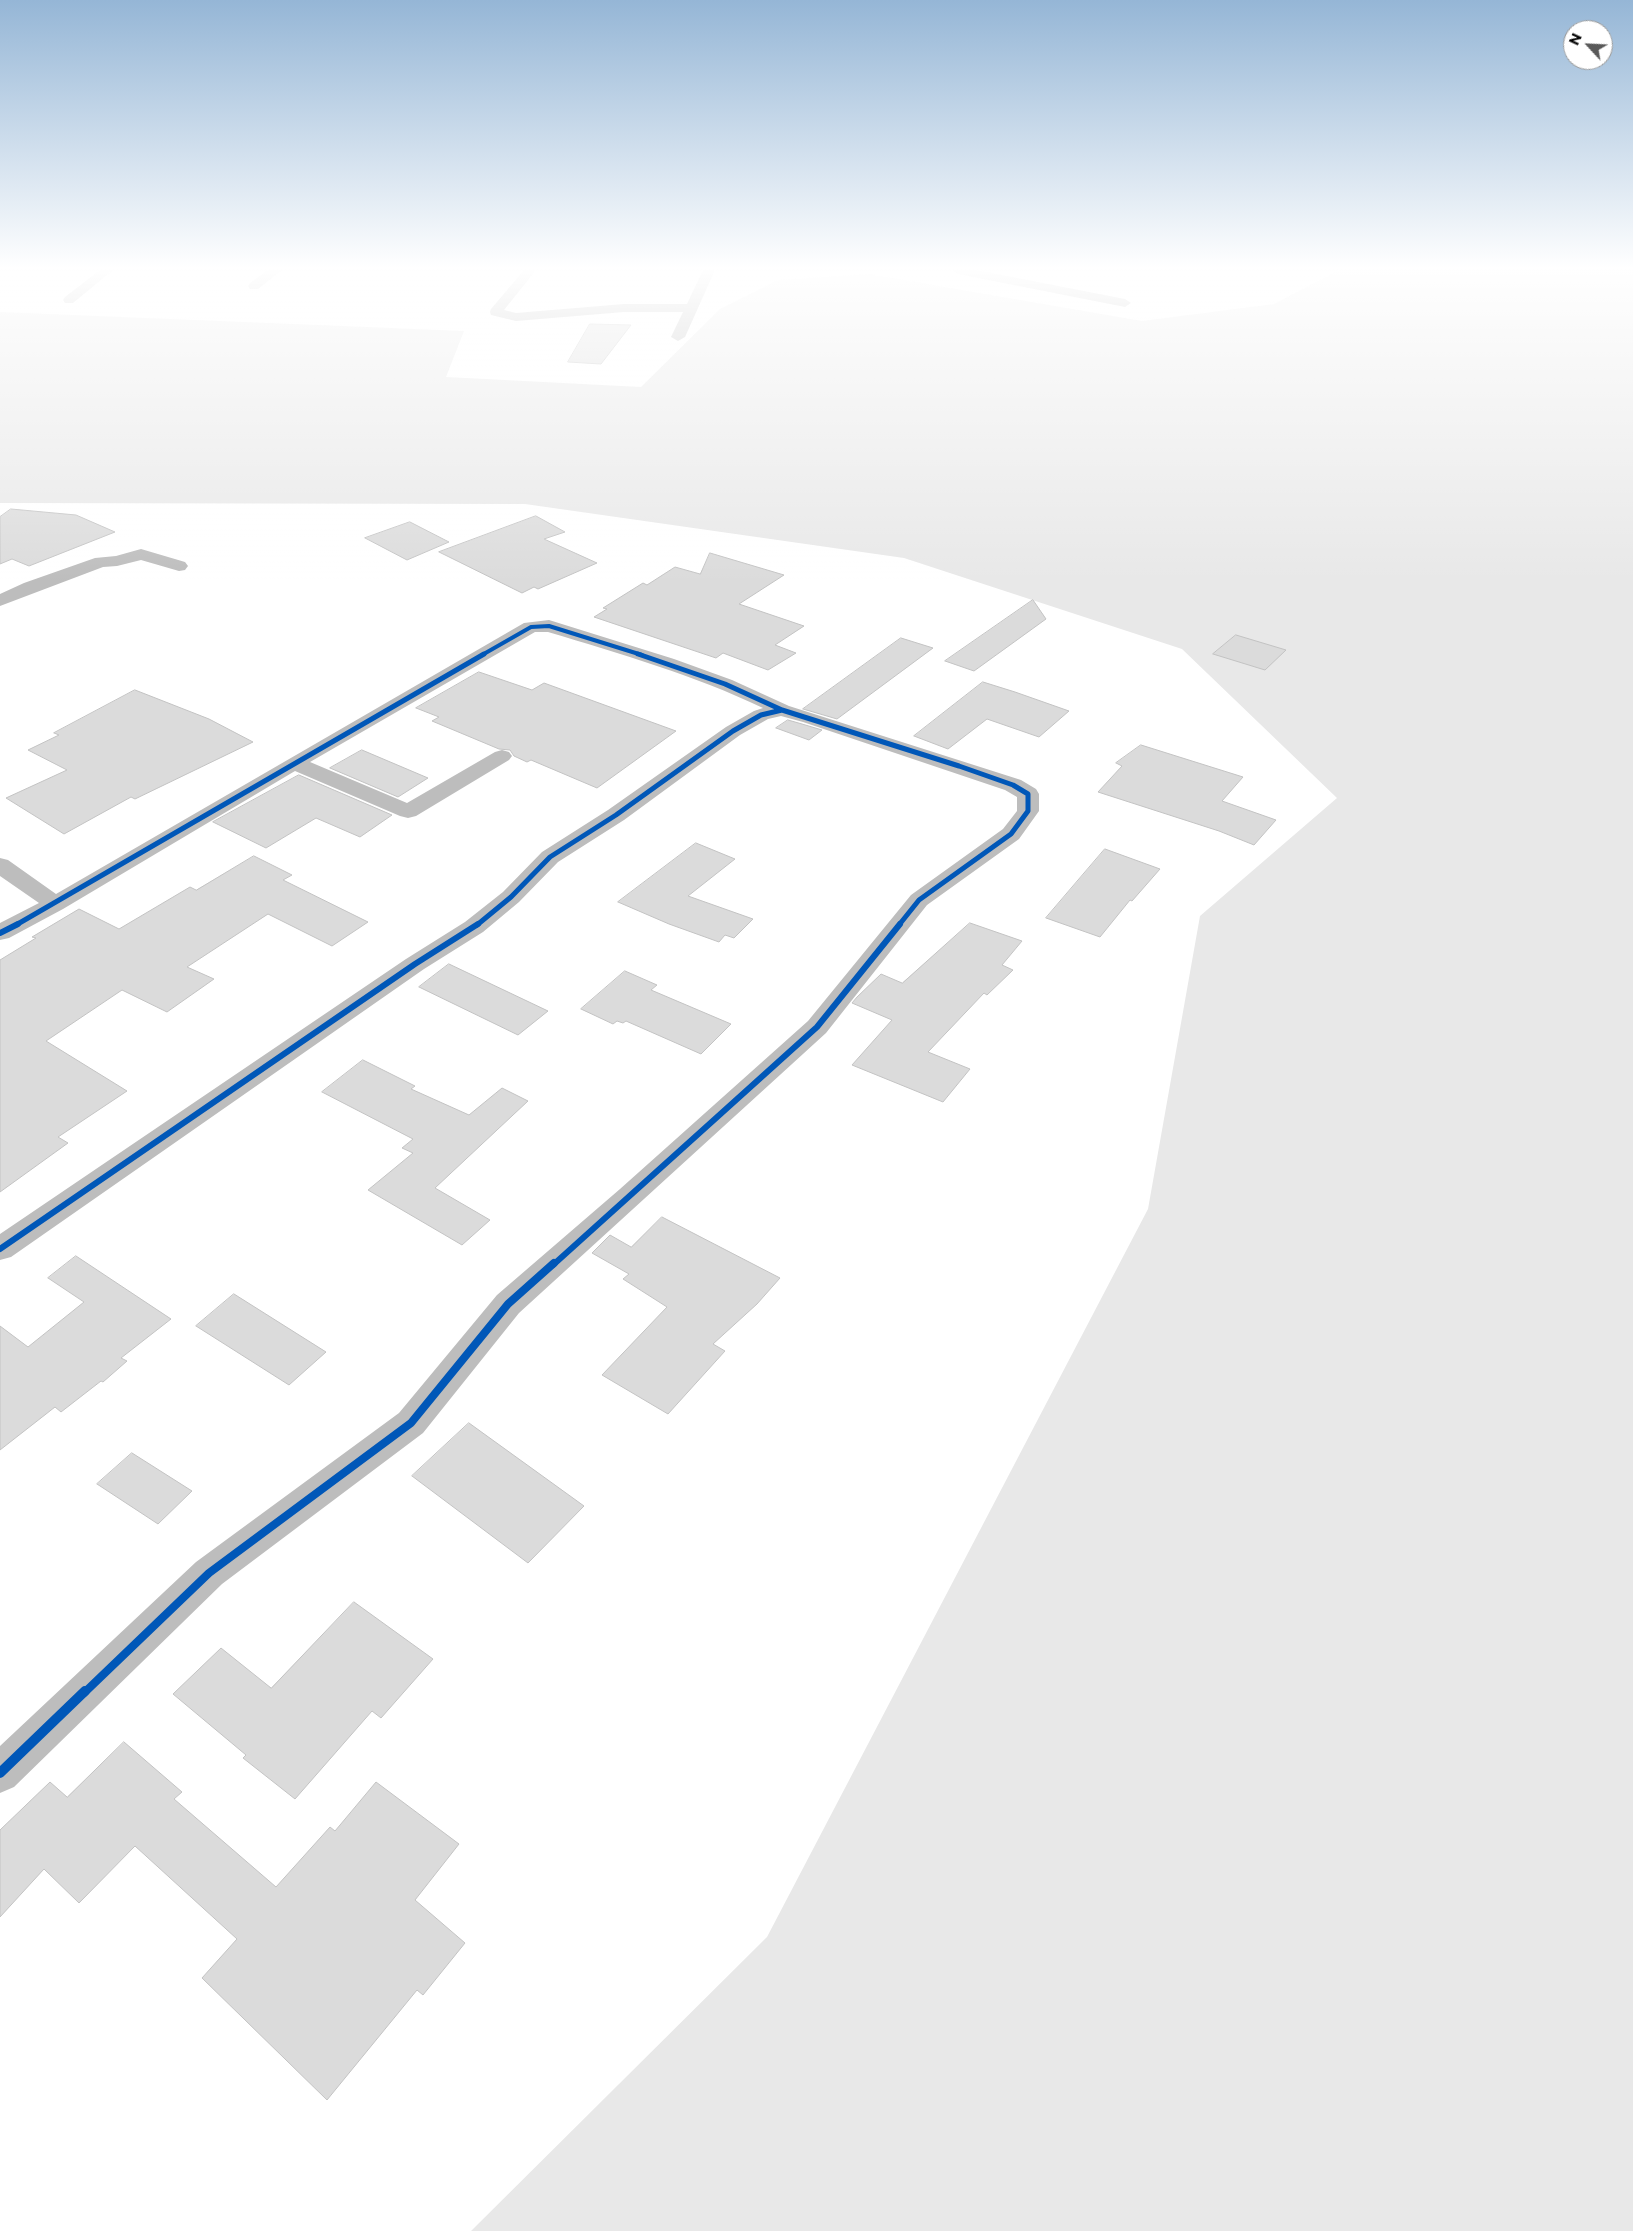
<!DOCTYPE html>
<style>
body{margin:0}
#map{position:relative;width:1633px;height:2231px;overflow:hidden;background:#fff;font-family:Montserrat,sans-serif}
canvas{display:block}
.north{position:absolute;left:1563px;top:20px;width:50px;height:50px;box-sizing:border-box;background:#fff;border:1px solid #999;border-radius:50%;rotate:295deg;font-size:14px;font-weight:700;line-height:20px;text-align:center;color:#000}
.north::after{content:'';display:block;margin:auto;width:18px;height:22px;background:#595959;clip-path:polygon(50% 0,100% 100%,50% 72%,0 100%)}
</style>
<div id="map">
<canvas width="1633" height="2231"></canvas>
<div class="north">N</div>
</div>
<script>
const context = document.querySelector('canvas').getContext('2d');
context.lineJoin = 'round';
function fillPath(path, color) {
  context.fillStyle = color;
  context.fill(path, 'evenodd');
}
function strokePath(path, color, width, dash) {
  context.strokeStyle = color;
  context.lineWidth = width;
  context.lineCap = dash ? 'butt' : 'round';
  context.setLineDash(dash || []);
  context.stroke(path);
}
fillPath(new Path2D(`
 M1339 270H1633V2231H471L767 1937 1148 1209 1200 916 1337 798 1182 649 904 558 525 504 0 503V312L464 331 446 377 641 387 720 309 778 280 869 274 1142 321 1274 304Z`), '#e8e8e8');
const building = new Path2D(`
 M590 324 631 325 601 364 568 362Z
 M11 509 76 515 115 532 29 566 12 559 0 564V517Z
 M536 516 565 532 544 539 597 563 538 589 534 587 522 593 439 552Z
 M410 522 449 542 407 560 365 538Z
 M710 553 784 575 739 604 804 626 775 645 796 653 768 670 723 653 716 658 594 617 607 609 603 608 643 583 647 585 675 567 700 574Z
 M1033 600 1046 619 974 671 945 661Z
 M1236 635 1286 650 1265 670 1213 654Z
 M901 638 933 648 837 719 803 709Z
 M479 672 532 690 544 683 676 731 597 788 531 760 527 762 514 756 510 750 499 749 432 721 439 717 416 708Z
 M983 682 1015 692 1069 711 1039 737 987 719 948 749 914 736Z
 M135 690 209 719 253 742 135 799 131 797 64 834 6 798 67 770 28 750 59 735 54 733Z
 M788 720 802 724 822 730 809 740 776 728Z
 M1141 745 1243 777 1222 801 1276 820 1254 845 1219 831 1098 792 1122 766 1116 763Z
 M362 750 428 778 398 797 330 768Z
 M299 775 392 815 360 837 316 818 266 848 213 822Z
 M696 843 735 859 688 896 753 919 734 938 725 935 719 942 669 924 618 902Z
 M1105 849 1160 869 1132 901 1130 900 1100 937 1046 918Z
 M254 856 292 875 283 880 368 922 332 946 268 914 187 967 214 979 167 1012 122 990 46 1041 127 1091 58 1137 68 1143 0 1192V960L36 938 32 937 79 909 119 929 190 887 196 890Z
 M970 923 1022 941 1002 965 1013 970 987 995 984 993 928 1052 970 1069 943 1102 852 1065 892 1020 852 1003 857 997 881 974 902 983Z
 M449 964 548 1011 518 1035 419 987Z
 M625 971 657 985 651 990 731 1024 701 1054 626 1021 623 1023 617 1021 613 1024 581 1009Z
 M363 1060 415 1086 411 1089 469 1115 502 1088 528 1101 435 1188 490 1220 462 1245 368 1190 413 1153 402 1148 413 1139 322 1092Z
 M662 1217 780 1278 757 1304 713 1344 725 1351 668 1414 602 1375 667 1307 623 1279 629 1274 592 1253 610 1235 631 1247Z
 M76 1256 171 1319 121 1358 127 1361 103 1382 101 1381 61 1412 55 1407 0 1450V1326L28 1347 84 1302 48 1278Z
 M234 1294 326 1352 289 1385 196 1326Z
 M469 1423 584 1506 528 1563 412 1476Z
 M132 1453 192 1491 158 1524 97 1484Z
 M354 1602 433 1659 381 1718 372 1711 295 1799 243 1758 246 1755 173 1694 221 1648 271 1688Z
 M124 1742 182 1792 174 1799 276 1887 330 1827 335 1831 376 1782 459 1844 415 1900 465 1943 423 1995 417 1990 327 2100 202 1978 237 1939 135 1846 79 1903 44 1869 0 1917V1830L50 1782 67 1797Z`);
fillPath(building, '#dbdbdb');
strokePath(building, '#c3c3c3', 1);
fillPath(new Path2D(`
 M100 270H113L73 303H65L63 300 65 297Z
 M268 270H282L258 289H250L248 286 250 283Z
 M524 270H536L504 310 516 313 624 304H687L703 270H715L685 337 678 341 671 337 683 312H624L516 321 491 315 490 312 491 309Z
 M952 270H976L1125 299 1131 303 1125 307 958 274Z
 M141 549 185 562 188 566 185 570 179 571 141 560 117 566 103 567 0 606V594L24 583 95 558 116 556Z
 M549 620 674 659 732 680 789 706 1021 780 1036 789 1039 794V811L1019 839 927 905 826 1033 519 1313 423 1433 222 1584 14 1787 0 1793V1746L196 1562 399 1413 497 1295 620 1189 808 1021 911 895 1003 829 1017 811V797L1005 790 803 722 781 716 768 719 740 735 624 820 558 862 519 902 483 932 424 969 11 1257 0 1260V1234L406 959 465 922 503 892 542 852 608 810 726 727 754 711 763 708C694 675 621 654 548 632H535L310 762 407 803 495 752 502 750 509 752 512 756 509 760 416 816 408 818 400 816 295 771 63 909 9 938 0 940V923L39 903 0 876V858L8 860 56 894 524 623Z`), '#bdbdbd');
strokePath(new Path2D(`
 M482 655 531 627 549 626 642 655`), '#0057b8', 4);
strokePath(new Path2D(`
 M638 654 725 684 782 710
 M16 925 484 654
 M477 925 511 897 550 857 616 815 733 731 761 715 782 710 959 766 1013 785 1028 794V811L1011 834 919 900 899 925`), '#0057b8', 5);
strokePath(new Path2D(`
 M0 933 18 924
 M0 1249 415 964 478 924
 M553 1265 817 1027 900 924`), '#0057b8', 6);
strokePath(new Path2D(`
 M84 1693 209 1573 411 1423 508 1304 554 1263`), '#0057b8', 8);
strokePath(new Path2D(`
 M0 1773 85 1691`), '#0057b8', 10);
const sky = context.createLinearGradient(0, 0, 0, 582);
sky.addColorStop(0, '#95b6d6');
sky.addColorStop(0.46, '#fff');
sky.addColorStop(1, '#ffffff00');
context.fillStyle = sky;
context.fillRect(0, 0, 1633, 582);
</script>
